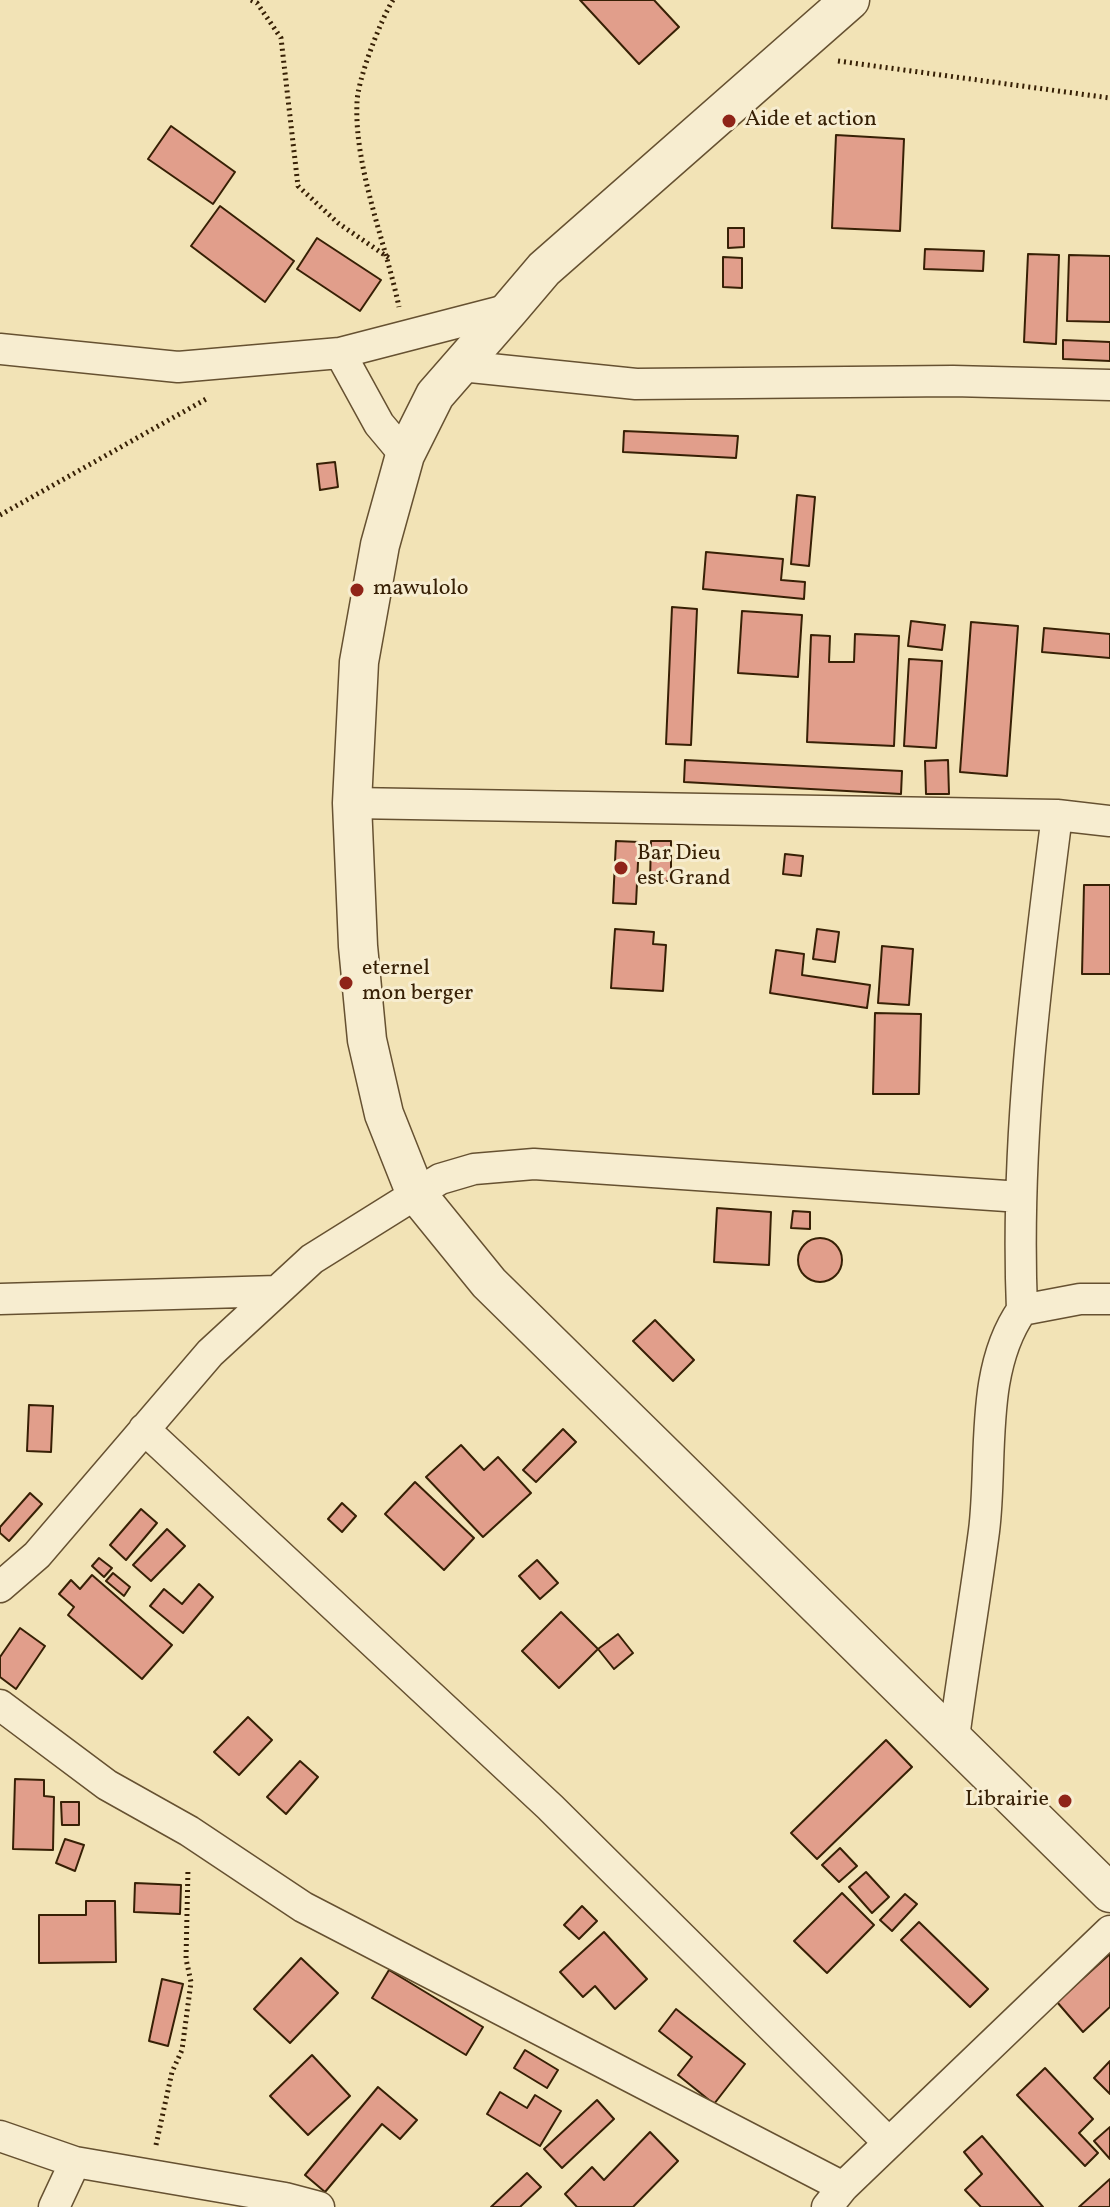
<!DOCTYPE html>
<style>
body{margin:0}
canvas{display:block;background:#f2e3b6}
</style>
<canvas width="1110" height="2207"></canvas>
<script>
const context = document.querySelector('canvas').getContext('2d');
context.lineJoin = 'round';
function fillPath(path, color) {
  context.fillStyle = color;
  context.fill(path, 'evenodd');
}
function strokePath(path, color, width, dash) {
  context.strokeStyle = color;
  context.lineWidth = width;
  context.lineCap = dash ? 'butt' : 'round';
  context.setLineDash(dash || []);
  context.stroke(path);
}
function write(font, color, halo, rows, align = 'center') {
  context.font = font + ' Vollkorn,serif';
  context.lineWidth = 6;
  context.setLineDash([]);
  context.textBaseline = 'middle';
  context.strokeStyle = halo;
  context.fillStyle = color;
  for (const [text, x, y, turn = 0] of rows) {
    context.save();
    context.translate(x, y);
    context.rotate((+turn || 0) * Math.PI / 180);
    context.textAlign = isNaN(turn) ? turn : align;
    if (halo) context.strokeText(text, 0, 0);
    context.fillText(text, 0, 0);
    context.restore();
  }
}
const building = new Path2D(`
 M580 0H654L679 27 639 64Z
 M171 126 235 172 213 204 148 159Z
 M836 135 904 139 900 231 832 228Z
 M220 206 294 261 265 302 191 246Z
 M728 228H744V247L728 248Z
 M317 238 381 280 360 311 297 269Z
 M925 249 984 251 983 271 924 269Z
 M1028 254 1059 255 1056 344 1024 342Z
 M1069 255 1110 256V322L1067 321Z
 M723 257 742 258V288L723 287Z
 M1063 340 1110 342V361L1063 359Z
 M624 431 738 436 736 458 623 452Z
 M335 462 338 487 320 490 317 464Z
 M797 495 815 497 809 566 791 564Z
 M706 552 783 559 781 580 805 582 804 599 703 589Z
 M672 607 697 609 691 745 666 744Z
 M742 611 802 615 798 677 738 673Z
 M911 621 945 625 942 650 908 646Z
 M971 622 1018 626 1007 776 960 772Z
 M1044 628 1110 634V658L1042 652Z
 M855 634 899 636 894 746 807 742 811 635 830 636 829 662H854Z
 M909 659 942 661 936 748 904 746Z
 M685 760 902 771 901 794 684 782Z
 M948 760 949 794H926L925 761Z
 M616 841 639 842 636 904 613 903Z
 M651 841H671V881H650Z
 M785 854 803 856 801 876 783 874Z
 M1084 885H1110V974H1082Z
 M615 929 654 932 653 944 666 945 663 991 611 988Z
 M817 929 839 932 835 962 813 959Z
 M882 946 913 949 909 1005 878 1003Z
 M776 950 804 954 802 975 870 985 867 1008 770 993Z
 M875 1013 921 1014 919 1094H873Z
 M717 1208 771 1212 769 1265 714 1262Z
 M793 1211 810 1212V1229L791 1228Z
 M798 1260a22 22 0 1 1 44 0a22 22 0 1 1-44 0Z
 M655 1320 694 1360 673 1381 633 1341Z
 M29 1405 53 1406 51 1452 27 1451Z
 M563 1429 576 1442 536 1482 523 1470Z
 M461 1445 484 1470 498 1457 531 1493 483 1537 426 1477Z
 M415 1482 474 1538 444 1570 385 1514Z
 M30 1493 42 1504 9 1541 0 1533V1527Z
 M342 1503 356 1516 342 1532 328 1519Z
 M141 1509 157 1523 126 1560 110 1545Z
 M167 1529 185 1546 151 1581 133 1565Z
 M99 1558 112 1568 104 1577 92 1566Z
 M537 1560 558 1583 540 1599 519 1576Z
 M113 1573 130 1587 124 1596 106 1581Z
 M92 1575 172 1645 142 1679 68 1615 74 1607 59 1594 71 1580 80 1589Z
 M199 1584 213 1597 183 1633 150 1606 164 1589 182 1604Z
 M561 1612 598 1649 559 1688 522 1651Z
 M20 1628 45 1646 16 1689 0 1677V1657Z
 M618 1634 633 1653 614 1669 598 1649Z
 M248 1717 272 1740 239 1775 214 1752Z
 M886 1740 912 1767 817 1859 791 1833Z
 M300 1761 318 1777 286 1814 267 1797Z
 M15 1779 44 1780V1796L54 1797 53 1850 13 1849Z
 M61 1802H79V1825H62Z
 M65 1839 84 1845 75 1871 56 1863Z
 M840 1848 857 1866 839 1882 822 1865Z
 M866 1872 889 1897 872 1913 849 1887Z
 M135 1883 181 1885 180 1914 134 1912Z
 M842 1893 874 1925 827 1973 794 1941Z
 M905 1894 917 1904 892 1931 880 1920Z
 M86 1901H115L116 1962 39 1963V1915H86Z
 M582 1906 597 1921 579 1939 564 1925Z
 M919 1922 988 1989 970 2007 901 1940Z
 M604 1932 647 1979 615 2009 595 1986 583 1997 560 1972Z
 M1110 1954V2007L1083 2032 1057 2002Z
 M301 1958 338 1993 290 2043 254 2009Z
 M389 1970 483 2027 466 2055 372 1998Z
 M162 1979 183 1984 168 2046 149 2041Z
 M676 2009 745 2064 714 2104 678 2075 692 2057 659 2031Z
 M525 2050 558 2070 547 2088 514 2068Z
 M312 2055 350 2096 308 2135 270 2096Z
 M1110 2061V2094L1094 2078Z
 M1045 2068 1093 2119 1079 2133 1098 2153 1085 2166 1017 2095Z
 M378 2087 417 2120 400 2139 382 2124 325 2192 305 2175Z
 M500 2092 527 2108 535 2095 561 2111 540 2146 487 2114Z
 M597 2100 614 2119 562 2168 544 2149Z
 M1110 2127V2159L1094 2141Z
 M650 2132 678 2161 633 2207H577L565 2194 592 2167 604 2180Z
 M982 2136 1043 2207H981L965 2190 982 2174 964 2152Z
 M527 2173 541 2187 520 2207H491Z
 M1110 2179V2207H1079Z`);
fillPath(building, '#e19e8b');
strokePath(building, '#372005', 2);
const minor = new Path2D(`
 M0 349 178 367 340 353 379 424 405 455
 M340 353 510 309
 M461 366 636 384 953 381 1110 385
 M352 803 1057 815 1110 821
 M0 1299 277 1291
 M1022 1310C1015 1144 1036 979 1057 815
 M144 1429 550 1807 889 2143
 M0 1587 37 1555 210 1353 312 1259 440 1179 474 1169 534 1164 1021 1197
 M0 1705 107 1785 189 1831 303 1907 843 2187
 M954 1738C963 1669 975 1600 984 1531 993 1460 979 1371 1022 1310L1080 1299H1110
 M0 2136 75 2162 285 2198 319 2207
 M54 2207 75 2162
 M827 2207 843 2187 1110 1931`);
const tertiary = new Path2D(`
 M850 0 544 269 510 309 435 395 405 455 380 545 359 662 352 803 358 946 367 1040 384 1114 415 1192 489 1283 1110 1893`);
strokePath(minor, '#665131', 33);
strokePath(tertiary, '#665131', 41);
strokePath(new Path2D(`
 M251 0 257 3 281 38 298 186 338 223 389 258
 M393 0C381 19 357 81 357 103 354 167 386 244 399 307
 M838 61 1110 98
 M0 515 208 398
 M156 2145 172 2072 182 2050 191 1982 186 1959 188 1868`), '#372005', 5, [2, 4]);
strokePath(minor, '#f7edd0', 30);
strokePath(tertiary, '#f7edd0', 38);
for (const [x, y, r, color] of [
 [729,121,8,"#8f2418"],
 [357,590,8,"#8f2418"],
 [621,868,8,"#8f2418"],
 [346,983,8,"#8f2418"],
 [1065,1801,8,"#8f2418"]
]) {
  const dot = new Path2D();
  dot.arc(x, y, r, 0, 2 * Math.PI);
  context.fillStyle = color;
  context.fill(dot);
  strokePath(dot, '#f7edd0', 3);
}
write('22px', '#372005', '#f7edd0', [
 ["Aide et action",745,121],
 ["mawulolo",373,590],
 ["Bar Dieu",637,855],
 ["est Grand",637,880],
 ["eternel",362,970],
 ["mon berger",362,995],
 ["Librairie",1049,1801,"right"]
], 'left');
</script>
